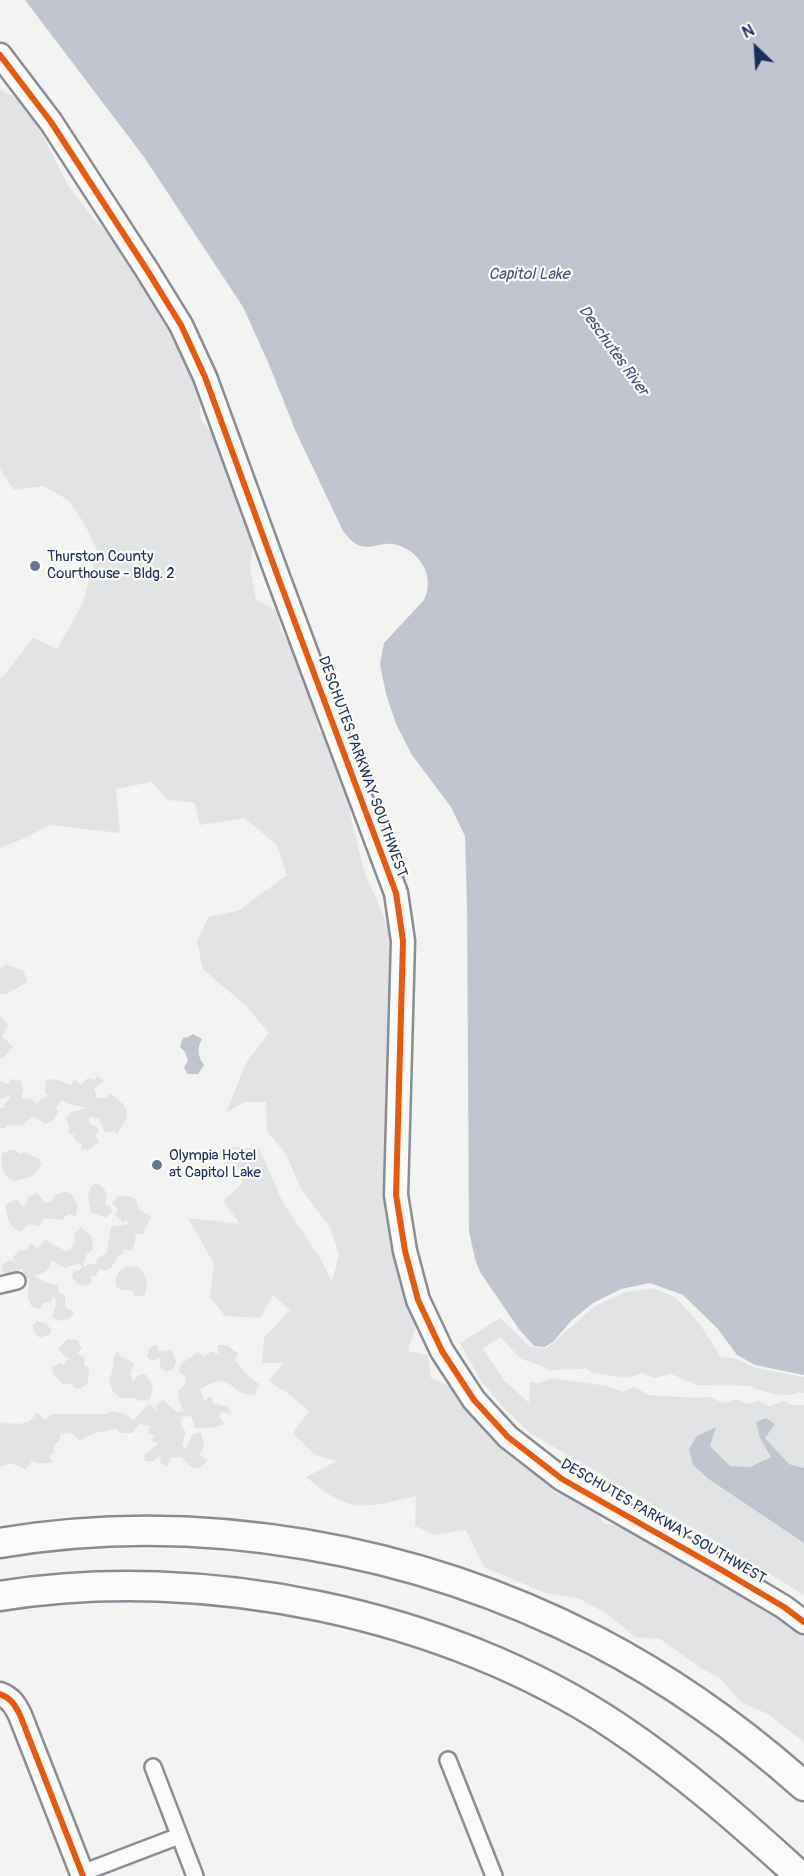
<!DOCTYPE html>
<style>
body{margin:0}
#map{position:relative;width:804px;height:1876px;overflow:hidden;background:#f3f3f2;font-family:Pangolin,sans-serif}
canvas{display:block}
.north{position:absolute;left:726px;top:18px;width:60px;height:60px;-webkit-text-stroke:4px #fdfcf7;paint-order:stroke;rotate:335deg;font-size:16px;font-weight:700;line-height:24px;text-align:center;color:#1b2f5e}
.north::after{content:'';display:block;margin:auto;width:21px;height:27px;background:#1b2f5e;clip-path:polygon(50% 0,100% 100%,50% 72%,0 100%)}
</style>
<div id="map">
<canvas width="804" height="1876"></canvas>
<div class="north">N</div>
</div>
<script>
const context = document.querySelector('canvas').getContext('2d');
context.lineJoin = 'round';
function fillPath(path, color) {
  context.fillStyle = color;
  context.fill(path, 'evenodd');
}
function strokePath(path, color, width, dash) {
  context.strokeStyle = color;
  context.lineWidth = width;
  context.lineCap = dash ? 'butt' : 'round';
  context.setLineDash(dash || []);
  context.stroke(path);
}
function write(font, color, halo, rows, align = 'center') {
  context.font = font + ' Pangolin,sans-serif';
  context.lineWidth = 4.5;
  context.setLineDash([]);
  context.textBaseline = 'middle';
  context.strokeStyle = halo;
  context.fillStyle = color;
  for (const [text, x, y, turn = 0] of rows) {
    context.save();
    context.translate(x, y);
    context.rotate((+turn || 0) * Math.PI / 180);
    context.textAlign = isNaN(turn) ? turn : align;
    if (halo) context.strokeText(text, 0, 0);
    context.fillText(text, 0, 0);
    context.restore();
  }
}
fillPath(new Path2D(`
 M0 89 26 104 69 187 93 218 120 245 170 323 199 398 201 419 223 448 226 469 236 489 241 518 254 537 250 567 256 600 276 610 282 632 296 655 303 677 315 704 318 730 344 747 351 818 364 871 389 929 396 957 389 1033 393 1060 412 1251 395 1266 421 1299 416 1325 408 1351 428 1355 431 1378 454 1388 556 1493 587 1503 604 1523 629 1528 718 1574 765 1610 799 1625 804 1630V1742L768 1714 741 1702 721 1679 701 1668 660 1639 635 1637 606 1613 578 1598 545 1593 484 1567 466 1530 436 1535 415 1526 416 1496C401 1499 370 1508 355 1505 337 1502 320 1489 306 1477L337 1461 315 1455 293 1433 309 1411 289 1394 268 1381 284 1363H262L264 1338 290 1310 273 1295 260 1318 225 1316 210 1297 214 1264 188 1218 240 1224 223 1201 243 1183 230 1147 259 1148 283 1203 321 1260 332 1282 339 1255 330 1227 301 1189 286 1154 267 1131 266 1102H244L226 1113 246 1063 269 1033 247 1007 203 969 197 942 208 917 238 911 287 875 277 845 244 818 200 825 195 803 168 800 152 782 116 789 120 833 50 825 25 838 0 848V678L3 677 33 638 57 649 83 603 97 550 84 523 68 500 43 486 14 490 0 469Z
 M6 964 24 971 27 982 7 994H0V969Z
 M0 1014 8 1026 2 1036 13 1047 3 1058H0Z
 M97 1075 104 1081 94 1088 97 1098H107L110 1093C132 1110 131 1114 116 1135L115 1131 105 1133 99 1119 89 1117V1123L99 1129 96 1136 99 1142 88 1150 81 1149 82 1143H77L73 1134 68 1133 69 1126 66 1118 71 1112 87 1108 68 1104 62 1100 56 1107 58 1113 51 1122 45 1124 32 1116 22 1126 8 1125 4 1129 0 1128V1108L5 1107 4 1104 11 1098 9 1096 0 1099V1081L8 1084 11 1079 21 1081 23 1089 21 1099 30 1098 37 1104 42 1098 48 1096 45 1092 46 1080 54 1079 72 1085 74 1079 80 1085 88 1078 95 1080Z
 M9 1150H15L21 1154 24 1152 38 1158 42 1163 33 1176 14 1181C2 1175 0 1163 3 1151L7 1153Z
 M97 1183C107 1189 108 1194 105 1205L110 1206 112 1212 106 1218 91 1212 88 1196 91 1186Z
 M66 1191 72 1195 78 1205 76 1216 68 1214 62 1220 43 1218 40 1226 29 1224 20 1232C9 1228 6 1215 5 1205L16 1199 23 1207 26 1205 28 1197 37 1193 46 1203 51 1202 55 1195Z
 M118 1196H129L136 1200 138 1208 151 1217 143 1234H135L136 1238 132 1251 123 1249V1254L117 1257 115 1263 112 1264 113 1267 105 1271 99 1268 96 1276H91L92 1282 87 1286 77 1284 72 1277 74 1271 80 1270 82 1267 79 1263 65 1268 51 1260C50 1271 44 1273 34 1276L45 1282 58 1285 59 1293 65 1296V1307L74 1313 69 1319 61 1321 52 1318 57 1301 52 1296 51 1302 44 1303 40 1309 31 1306 28 1297 29 1278 22 1279 23 1268 16 1271 17 1276 9 1278 3 1272 1 1266 8 1260 15 1262 13 1257 19 1250 26 1251 31 1243 37 1249 46 1239C51 1245 59 1246 65 1251L70 1250 75 1242 74 1234 81 1227 92 1237 93 1250 87 1254 83 1264 85 1267 89 1263 96 1265 97 1259 107 1252 111 1227 128 1224 127 1219 123 1223 115 1215 118 1209 112 1203Z
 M127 1266 139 1267C147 1278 150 1284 144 1296H135L132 1290H122L116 1286C115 1275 117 1272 127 1266Z
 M652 1288 675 1297 699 1323 721 1357 738 1359 755 1368 804 1377V1393C797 1391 796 1394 789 1395 782 1396 757 1391 751 1386L697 1385 671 1374 654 1378 642 1373 628 1378 592 1373 586 1368C574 1371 563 1368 550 1371L542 1366 521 1359 500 1337 483 1349 504 1380 529 1403 530 1382 539 1383 552 1378 607 1386 623 1392 634 1387 649 1395 696 1398 710 1397 723 1403 737 1399 746 1404 759 1401 769 1406 784 1401 791 1405H804V1468L789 1464 765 1438H760L772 1457 750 1467 730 1466 710 1446 715 1428 697 1436 710 1480 804 1543V1595L709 1537 530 1433 503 1407 481 1381 460 1343 500 1318 530 1347 547 1348 595 1306 625 1292Z
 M37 1321 46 1323 51 1329 50 1334 40 1338 34 1333 33 1325Z
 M67 1339 77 1340 82 1348 77 1353 85 1357 84 1366 89 1368 88 1383 80 1389 74 1388 72 1383 64 1385 53 1374 52 1367 60 1363 64 1366 66 1360 70 1359 64 1356 58 1349Z
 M157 1344 159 1351 172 1350 176 1361 174 1368 166 1372 160 1367V1358L152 1361 147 1357 149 1348Z
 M218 1345H227L238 1354 235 1360 246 1374 259 1384 255 1394C228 1399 236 1367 200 1389L205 1402 208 1397H212L213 1403 228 1407 232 1415 222 1412 219 1416 224 1424C214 1429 206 1427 195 1428L191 1416 181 1417V1426L186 1432 182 1446 186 1449 192 1435 201 1432 204 1447 199 1455 208 1460 200 1468 194 1469 181 1457 171 1458 167 1467 160 1462 161 1458 159 1456 153 1461H145L144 1456 158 1443 151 1441 155 1436 148 1433 151 1426 139 1424 133 1433H118L117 1428C103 1432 91 1432 80 1441L73 1434 61 1433 59 1441 54 1445V1453L49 1457 53 1463H39L31 1461V1464L25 1469 10 1463 0 1467V1422L18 1424 29 1422 37 1413 45 1420 52 1414H106L111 1411 123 1413 133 1420C141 1415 141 1410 150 1404L157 1411 156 1406 163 1400 177 1412 184 1411 178 1399 179 1390 185 1385 186 1377 179 1372 181 1364 198 1352 204 1357 212 1351 218 1354Z
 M117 1351 120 1356 134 1363 130 1374 133 1381 139 1375 145 1374 153 1386 150 1399 137 1401 136 1398H120L112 1390 109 1379C115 1369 111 1361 117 1351Z`), '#e2e3e5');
fillPath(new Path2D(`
 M25 0H804V1375L755 1365 737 1355 718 1329 683 1295 650 1283 621 1289 593 1303 571 1321 553 1342 545 1347 534 1346 519 1329 480 1272 475 1259 469 1231 467 908 465 836 451 807 412 755 396 724 386 694 380 664 384 643 424 600C436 576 419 549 393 544 382 542 371 549 361 546 353 544 348 537 343 531L296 432 268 362 243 307 144 157Z
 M193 1034 202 1039C197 1049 197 1055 204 1065L198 1074H188L184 1068 188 1060 185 1052 180 1047 183 1038 188 1037Z
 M766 1418 775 1424 765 1438 789 1464 804 1468V1543L710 1480 693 1465 689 1449 697 1436 716 1427 710 1446 730 1466 750 1467 771 1457 760 1438 756 1422Z`), '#c0c4ce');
const street = new Path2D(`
 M0 1285 17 1281
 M448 1760 494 1876
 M153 1767 195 1876
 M82 1873 179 1836`);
const secondary = new Path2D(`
 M0 55 51 122 147 270 181 325 205 377 278 577 396 893 403 941 396 1195 405 1251 418 1300 442 1351 474 1400 508 1437 562 1479 720 1569 784 1607 804 1622
 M0 1694C11 1698 15 1705 20 1715L83 1876`);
const highway = new Path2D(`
 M0 1543C200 1509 416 1548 596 1641 671 1680 740 1729 804 1786
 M0 1596C202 1563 447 1613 617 1727 683 1771 742 1823 800 1876`);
strokePath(street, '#888c94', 20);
strokePath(secondary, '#888c94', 27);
strokePath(highway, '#888c94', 33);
strokePath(street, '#fafaf8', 15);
strokePath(secondary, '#fafaf8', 22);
strokePath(highway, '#fafaf8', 28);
strokePath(new Path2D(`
 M0 55 51 122 147 270 181 325 205 377 278 577 396 893 403 941 396 1195 405 1251 418 1300 442 1351 474 1400 508 1437 562 1479 720 1569 784 1607 804 1622
 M0 1694C11 1698 15 1705 20 1715L83 1876`), '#e8590c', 6);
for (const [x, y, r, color] of [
 [35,566,6,"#677492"],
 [157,1165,6,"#677492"]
]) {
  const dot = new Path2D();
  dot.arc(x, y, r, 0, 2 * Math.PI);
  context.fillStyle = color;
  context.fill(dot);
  strokePath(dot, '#fdfcf7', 2);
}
write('15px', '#1b2f5e', '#fdfcf7', [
 ["Thurston County",47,557],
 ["Courthouse - Bldg. 2",47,574],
 ["Olympia Hotel",169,1156],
 ["at Capitol Lake",169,1173]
], 'left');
write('15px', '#1b2f5e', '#fdfcf7', [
 ["DESCHUTES PARKWAY SOUTHWEST",362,767,70],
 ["DESCHUTES PARKWAY SOUTHWEST",663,1522,30]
]);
write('italic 16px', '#46567b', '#fdfcf7', [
 ["Capitol Lake",529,275],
 ["Deschutes River",613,351,54]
]);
</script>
